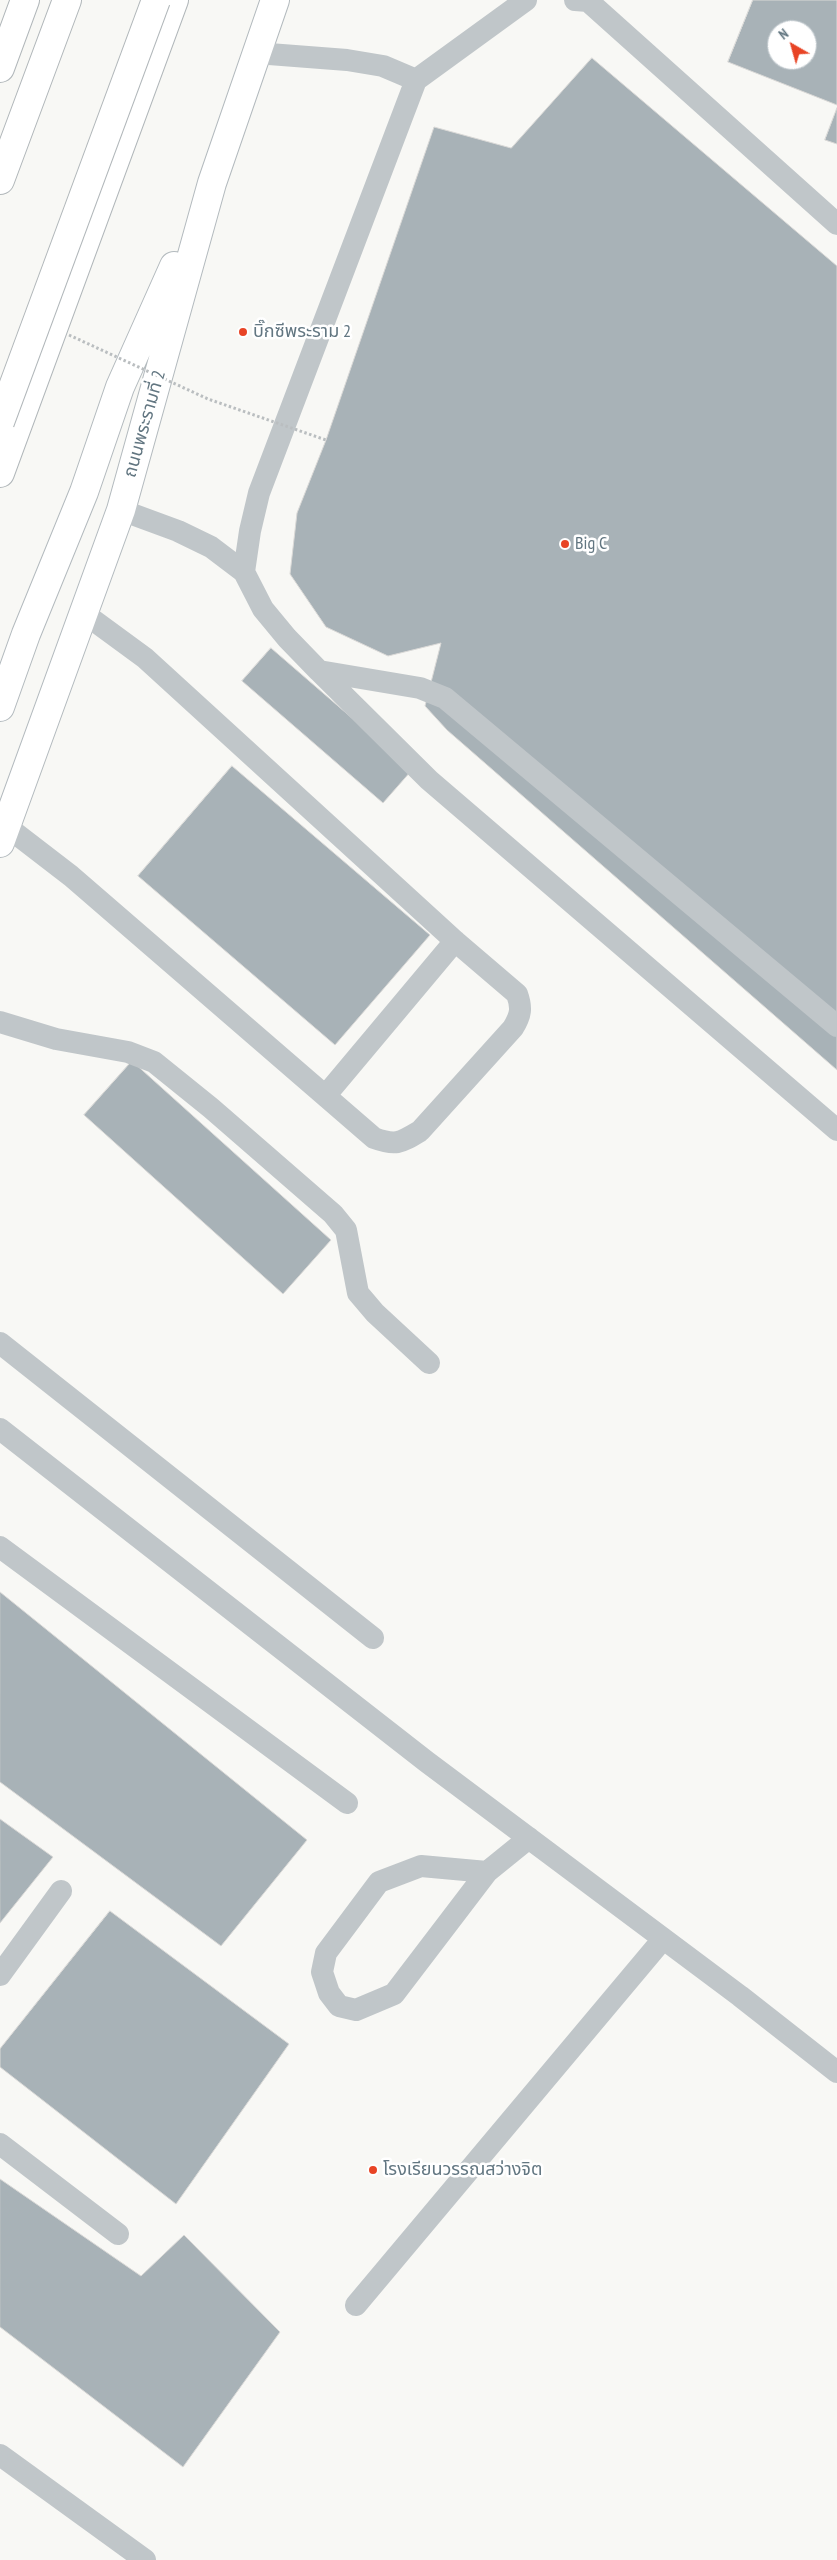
<!DOCTYPE html>
<meta charset="utf-8">
<style>
body{margin:0}
#map{position:relative;width:837px;height:2560px;overflow:hidden;background:#f8f8f5;font-family:"PT Sans Narrow",sans-serif}
canvas{display:block}
.north{position:absolute;left:767px;top:20px;width:50px;height:50px;box-sizing:border-box;background:#fff;border:1px solid #c0c8cd;border-radius:50%;rotate:322deg;font-size:14px;font-weight:700;line-height:20px;text-align:center;color:#627681}
.north::after{content:'';display:block;margin:auto;width:18px;height:22px;background:#e84425;clip-path:polygon(50% 0,100% 100%,50% 72%,0 100%)}
</style>
<div id="map">
<canvas width="837" height="2560"></canvas>
<div class="north">N</div>
</div>
<script>
const context = document.querySelector('canvas').getContext('2d');
context.lineJoin = 'round';
function fillPath(path, color) {
  context.fillStyle = color;
  context.fill(path, 'evenodd');
}
function strokePath(path, color, width, dash) {
  context.strokeStyle = color;
  context.lineWidth = width;
  context.lineCap = dash ? 'butt' : 'round';
  context.setLineDash(dash || []);
  context.stroke(path);
}
function write(font, color, halo, rows, align = 'center') {
  context.font = font + ' "PT Sans Narrow","Noto Sans Thai",sans-serif';
  context.lineWidth = 5;
  context.setLineDash([]);
  context.textBaseline = 'middle';
  context.strokeStyle = halo;
  context.fillStyle = color;
  for (const [text, x, y, turn = 0] of rows) {
    context.save();
    context.translate(x, y);
    context.rotate((+turn || 0) * Math.PI / 180);
    context.textAlign = isNaN(turn) ? turn : align;
    if (halo) context.strokeText(text, 0, 0);
    context.fillText(text, 0, 0);
    context.restore();
  }
}
const building = new Path2D(`
 M753 0H837V105L728 62ZM777 30H807V60H777Z
 M592 58 837 266V1070L447 730 425 706 441 643 388 656 326 627 290 574 297 513 326 440 434 127 511 148Z
 M837 108V144L825 140Z
 M271 648 412 770 383 803 242 681Z
 M232 766 430 935 335 1045 138 876Z
 M132 1061 331 1240 283 1294 84 1115Z
 M0 1592 307 1840 221 1946 0 1782Z
 M0 1819 53 1857 0 1923Z
 M110 1911 289 2044 176 2204 0 2067V2049Z
 M0 2179 141 2276 184 2235 280 2332 183 2467 0 2327Z`);
fillPath(building, '#a8b2b7');
strokePath(building, '#dad9d7', 1);
const secondary = new Path2D(`
 M0 707 26 634 84 492 120 387 174 266
 M0 843 121 510 212 183 275 0`);
const trunk = new Path2D(`
 M0 68 25 0
 M0 473 174 0`);
const motorway = new Path2D(`
 M0 180 67 0`);
strokePath(secondary, '#b3babe', 30);
strokePath(trunk, '#b1b7ba', 30);
strokePath(motorway, '#b1b7ba', 30);
strokePath(new Path2D(`
 M526 0 416 80 259 493 250 531 244 572 263 609 287 638 319 671 420 688 445 698 837 1026
 M575 0 588 1 837 224
 M256 53 347 60 383 66 416 80
 M121 510 178 531 211 547 244 572
 M319 671 429 780 837 1130
 M6 826 71 876 374 1138C396 1146 400 1143 420 1131L513 1028C521 1015 522 1008 517 994L455 941 145 658 85 614
 M0 1022 56 1039 128 1052 154 1062 211 1108 333 1214 346 1230 358 1293 375 1313 429 1363
 M326 1095 455 941
 M0 1343 373 1638
 M0 1429 427 1762 740 1996 837 2072
 M0 1547 347 1803
 M487 1872 421 1866 379 1882 326 1953 322 1972 329 1993 339 2006 356 2010 394 1994 487 1872 529 1838
 M0 1975 61 1891
 M0 2144 118 2234
 M356 2305 663 1939
 M0 2455 145 2560`), '#c0c6c9', 22);
strokePath(secondary, '#fff', 28);
strokePath(trunk, '#fff', 28);
strokePath(motorway, '#fff', 28);
const motorwayBridge = new Path2D(`
 M0 422 156 0`);
strokePath(motorwayBridge, '#b1b7ba', 30, []);
strokePath(new Path2D(`
 M69 335 208 399 326 440`), '#babec0', 3, [2.5, 2.5]);
strokePath(motorwayBridge, '#fff', 28);
for (const [x, y, r, color] of [
 [243,332,5,"#e84425"],
 [565,544,5,"#e84425"],
 [373,2170,5,"#e84425"]
]) {
  const dot = new Path2D();
  dot.arc(x, y, r, 0, 2 * Math.PI);
  context.fillStyle = color;
  context.fill(dot);
  strokePath(dot, '#fff', 2);
}
write('18px', '#627681', '#fff', [
 ["บิ๊กซีพระราม 2",253,332],
 ["Big C",575,544],
 ["โรงเรียนวรรณสว่างจิต",383,2170]
], 'left');
write('18px', '#627681', '#fff', [
 ["ถนนพระรามที่ 2",145,424,-74]
]);
</script>
